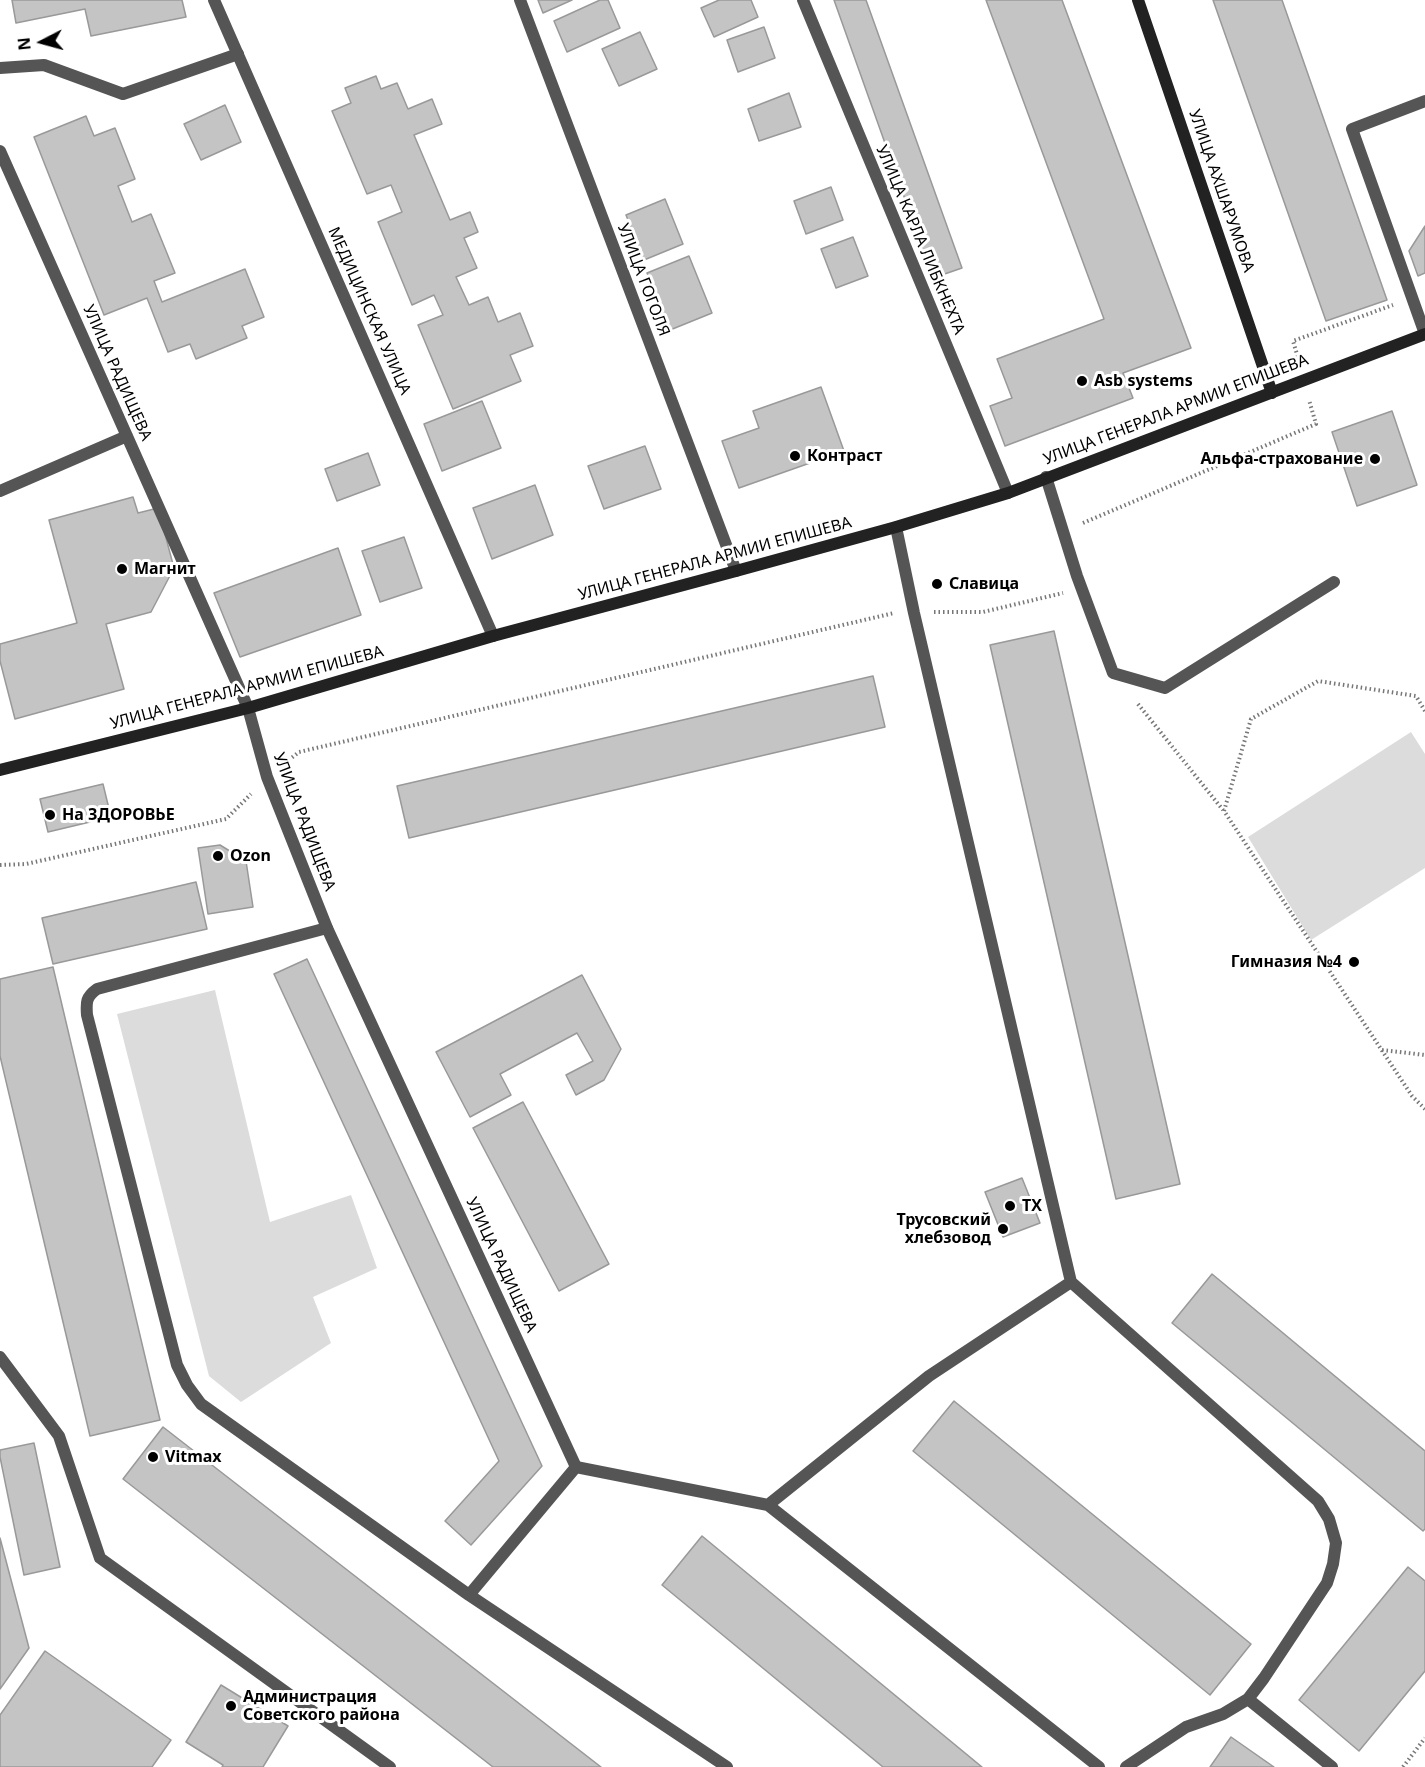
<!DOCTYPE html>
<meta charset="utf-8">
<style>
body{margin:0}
#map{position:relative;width:1425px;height:1767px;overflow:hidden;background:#fff;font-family:"Noto Sans",sans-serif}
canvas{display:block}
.north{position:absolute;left:12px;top:12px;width:60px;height:60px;-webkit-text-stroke:4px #fff;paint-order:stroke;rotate:264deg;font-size:16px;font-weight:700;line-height:24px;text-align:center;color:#000}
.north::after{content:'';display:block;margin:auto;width:21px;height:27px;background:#000;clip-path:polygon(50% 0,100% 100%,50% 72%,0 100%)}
</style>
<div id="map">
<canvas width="1425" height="1767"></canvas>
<div class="north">N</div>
</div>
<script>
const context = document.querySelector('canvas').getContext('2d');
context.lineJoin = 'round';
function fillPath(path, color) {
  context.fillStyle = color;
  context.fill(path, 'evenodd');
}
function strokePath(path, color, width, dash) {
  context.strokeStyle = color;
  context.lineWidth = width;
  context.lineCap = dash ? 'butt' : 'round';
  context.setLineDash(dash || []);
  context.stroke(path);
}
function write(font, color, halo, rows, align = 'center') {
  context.font = font + ' "Noto Sans",sans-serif';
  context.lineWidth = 6;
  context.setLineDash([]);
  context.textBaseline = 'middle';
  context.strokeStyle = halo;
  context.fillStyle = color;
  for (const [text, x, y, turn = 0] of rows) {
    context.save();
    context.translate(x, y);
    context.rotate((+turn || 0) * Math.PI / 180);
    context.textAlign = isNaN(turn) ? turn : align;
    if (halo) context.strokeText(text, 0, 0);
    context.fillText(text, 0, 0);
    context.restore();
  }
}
fillPath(new Path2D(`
 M1411 732 1425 754V868L1311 940 1248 837Z
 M215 990 270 1222 351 1195 377 1268 313 1297 331 1343 241 1402 209 1376 117 1014Z`), '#dcdcdc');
const building = new Path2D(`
 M12 0H182L186 17 91 36 85 9 16 23Z
 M538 0H572L543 13Z
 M600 0H608L620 28 567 52 554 21Z
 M719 0H751L758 17 714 37 701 8Z
 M834 0H866L962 268 933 278Z
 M986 0H1062L1191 348 1123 373 1133 398 1005 446 990 406 1012 398 997 359 1104 319Z
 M1213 0H1282L1387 300 1326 321Z
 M764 27 775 58 738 72 727 40Z
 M640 32 657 69 619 86 602 49Z
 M376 76 381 89 397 83 408 109 432 99 442 124 414 135 450 220 470 212 478 232 464 238 477 268 456 277 469 305 488 297 498 322 520 313 533 346 510 355 521 381 453 409 418 325 443 315 434 295 412 305 378 222 402 212 391 185 367 194 332 111 351 103 345 88Z
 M789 93 801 127 759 141 748 109Z
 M225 105 241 142 201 160 184 124Z
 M86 116 94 136 115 128 135 179 118 186 132 222 151 214 175 273 154 281 162 302 245 269 264 317 242 326 247 338 196 359 190 344 168 352 147 298 104 315 34 137Z
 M831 187 843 220 806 234 794 201Z
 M665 199 683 244 644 260 626 215Z
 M1425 226V273L1418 276 1409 251Z
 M853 237 868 276 836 288 821 249Z
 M689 256 712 313 670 330 647 273Z
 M821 387 844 451 739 488 722 441 759 428 753 411Z
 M482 401 501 448 442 471 424 424Z
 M1392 411 1417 485 1357 506 1332 432Z
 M645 446 661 489 604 509 588 466Z
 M368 453 380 485 337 501 325 469Z
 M535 485 553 535 492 559 473 508Z
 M133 497 138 513 158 508 174 568 151 612 106 624 124 689 15 719 0 661V644L77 623 49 520Z
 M404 537 422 588 380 602 362 551Z
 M338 548 361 615 240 657 214 593Z
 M1054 631 1180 1184 1116 1199 990 645Z
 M873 676 885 727 409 838 397 786Z
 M103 784 111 817 48 832 40 799Z
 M220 845 246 861 253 907 208 914 198 848Z
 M196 882 207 929 53 964 42 918Z
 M307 959 542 1466 471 1545 445 1521 499 1461 274 974Z
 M53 967 160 1420 90 1436 0 1056V979Z
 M582 975 621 1049 604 1080 576 1095 566 1075 593 1061 577 1033 500 1074 511 1095 470 1117 436 1052Z
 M523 1102 609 1264 559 1291 473 1128Z
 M1022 1178 1040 1223 1003 1237 985 1192Z
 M1212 1274 1425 1451V1529L1423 1531 1172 1323Z
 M954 1401 1251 1644 1210 1695 913 1451Z
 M163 1427 601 1767H493L123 1479Z
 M34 1443 60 1567 24 1575 0 1457V1450Z
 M702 1536 982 1767H883L662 1585Z
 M0 1538 29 1648 0 1689Z
 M1408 1567 1425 1581V1671L1359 1751 1299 1700Z
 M45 1651 171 1740 152 1767H0V1715Z
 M221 1685 288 1726 263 1767H222L223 1765 186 1742Z
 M1231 1737 1274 1767H1210Z`);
fillPath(building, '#c4c4c4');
strokePath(building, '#999', 1.5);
strokePath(new Path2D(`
 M1299 361 1293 341 1393 305
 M1083 523 1316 424 1309 400
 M934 612H983L1063 593
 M1138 704 1223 810
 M1425 711 1416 696 1318 681 1251 719 1224 811 1412 1096 1425 1109
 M285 763 299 752 894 613
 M0 865 26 864 226 819 251 794
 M1382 1050 1425 1055
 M1403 1767 1425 1738`), '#777', 4, [1.5, 3]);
strokePath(new Path2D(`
 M0 68 44 65 123 94 238 54
 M1425 334 1352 129 1425 101
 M1046 477 1077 576 1113 673 1165 688 1334 582
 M896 527 914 613 1071 1282 1318 1501 1329 1519 1336 1543 1333 1564 1327 1583 1264 1678 1248 1699 1223 1714 1186 1727 1126 1767
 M327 928 97 989C86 997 86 1002 87 1015L177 1365 187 1385 201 1404 469 1595 576 1467 768 1505
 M1071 1282 929 1376 768 1505 1099 1767
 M0 1357 59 1436 100 1558 390 1767
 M469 1595 727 1767
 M1248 1699 1332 1767`), '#555', 12);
strokePath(new Path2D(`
 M214 0 493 636
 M520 0 736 571
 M803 0 1008 493
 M0 151 248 708 267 777 327 928 576 1467
 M0 491 127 436`), '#555', 12);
strokePath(new Path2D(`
 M1138 0 1272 393
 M0 770 248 708 493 636 736 571 896 527 1008 493 1425 334`), '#222', 12);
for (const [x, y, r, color] of [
 [1082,381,6,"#000"],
 [795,456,6,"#000"],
 [1375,459,6,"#000"],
 [122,569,6,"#000"],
 [937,584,6,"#000"],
 [50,815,6,"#000"],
 [218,856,6,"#000"],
 [1354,962,6,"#000"],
 [1010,1206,6,"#000"],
 [1003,1229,6,"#000"],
 [153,1457,6,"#000"],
 [231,1706,6,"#000"]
]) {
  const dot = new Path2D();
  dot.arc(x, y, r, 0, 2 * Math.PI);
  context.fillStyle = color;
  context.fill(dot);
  strokePath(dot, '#fff', 2);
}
write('16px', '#000', '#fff', [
 ["УЛИЦА АХШАРУМОВА",1221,191,71],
 ["УЛИЦА КАРЛА ЛИБКНЕХТА",920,240,67],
 ["УЛИЦА ГОГОЛЯ",643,280,69],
 ["МЕДИЦИНСКАЯ УЛИЦА",369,311,66],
 ["УЛИЦА РАДИЩЕВА",117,373,66],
 ["УЛИЦА ГЕНЕРАЛА АРМИИ ЕПИШЕВА",1176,410,-21],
 ["УЛИЦА ГЕНЕРАЛА АРМИИ ЕПИШЕВА",715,559,-15],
 ["УЛИЦА ГЕНЕРАЛА АРМИИ ЕПИШЕВА",247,688,-15],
 ["УЛИЦА РАДИЩЕВА",304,822,69],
 ["УЛИЦА РАДИЩЕВА",501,1265,65]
]);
write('bold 16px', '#000', '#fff', [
 ["Asb systems",1094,381],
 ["Контраст",807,456],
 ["Альфа-страхование",1363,459,"right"],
 ["Магнит",134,569],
 ["Славица",949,584],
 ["На ЗДОРОВЬЕ",62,815],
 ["Ozon",230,856],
 ["Гимназия №4",1342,962,"right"],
 ["ТХ",1022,1206],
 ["Трусовский",991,1220,"right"],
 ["хлебзовод",991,1238,"right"],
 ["Vitmax",165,1457],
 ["Администрация",243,1697],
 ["Советского района",243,1715]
], 'left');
</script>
